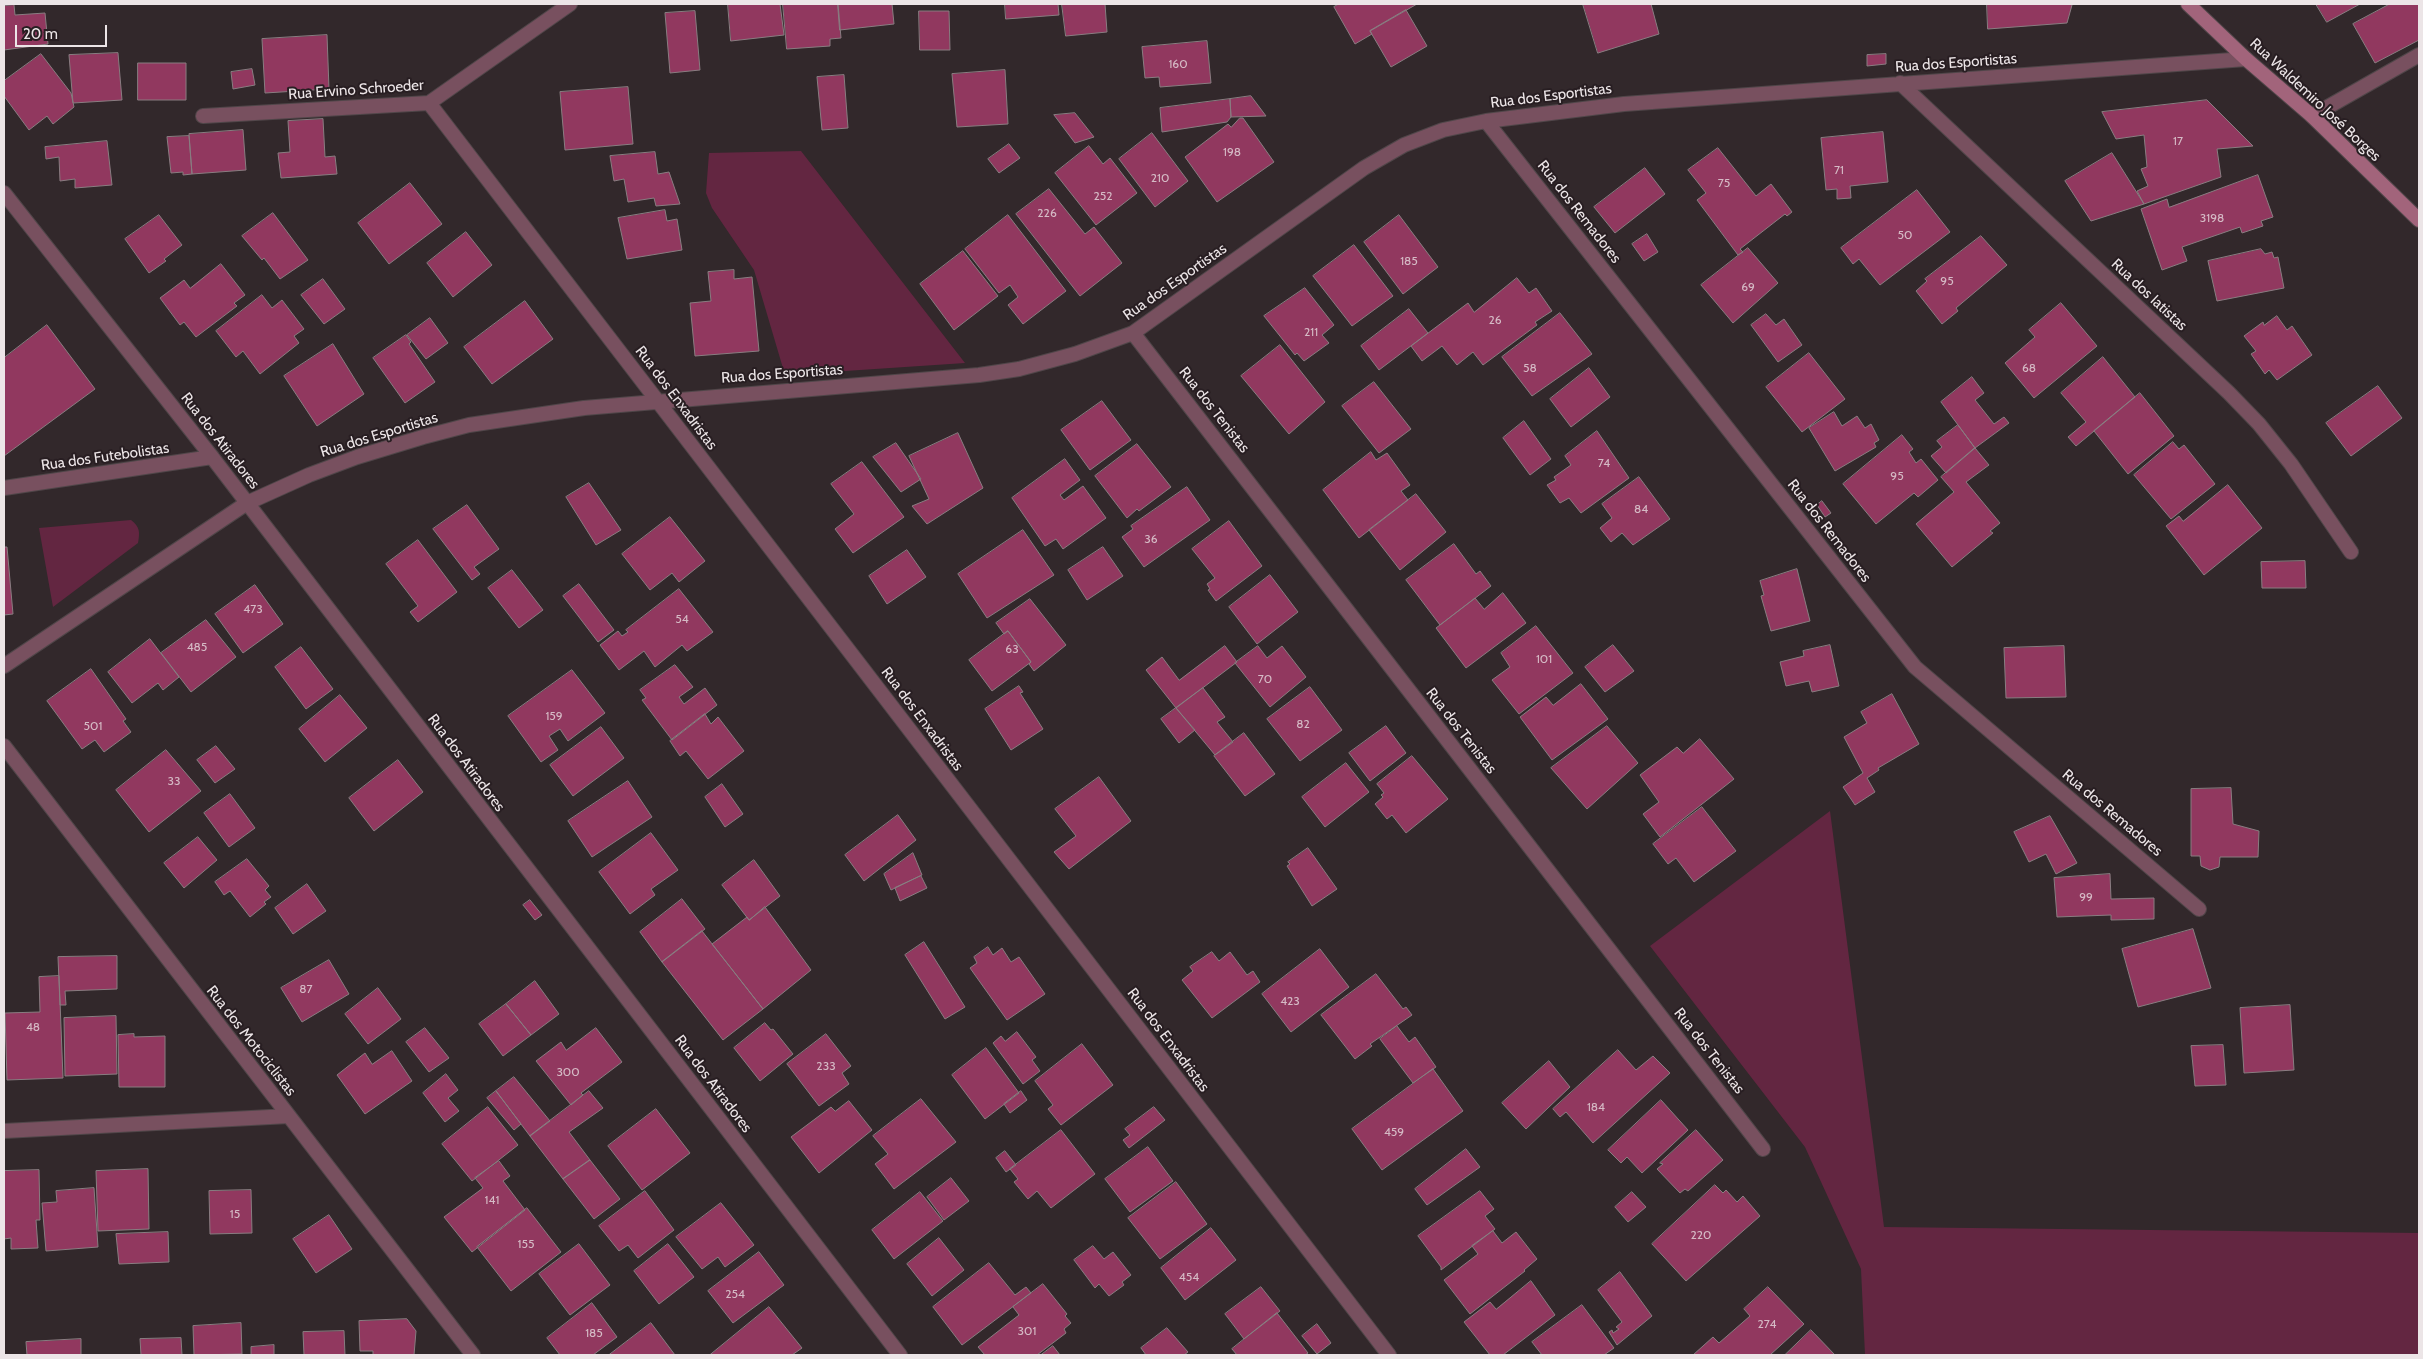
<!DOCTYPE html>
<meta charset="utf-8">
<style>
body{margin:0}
#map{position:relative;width:2423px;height:1359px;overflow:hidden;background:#32282b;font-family:Cabin,sans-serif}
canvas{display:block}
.frame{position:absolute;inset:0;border:5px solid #ece5e7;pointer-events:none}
.scale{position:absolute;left:15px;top:25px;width:92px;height:22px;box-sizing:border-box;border:2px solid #ece5e7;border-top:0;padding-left:6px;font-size:15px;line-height:18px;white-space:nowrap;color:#ece5e7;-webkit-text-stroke:4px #281e22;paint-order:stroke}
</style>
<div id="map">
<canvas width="2423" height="1359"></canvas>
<div class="frame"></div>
<div class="scale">20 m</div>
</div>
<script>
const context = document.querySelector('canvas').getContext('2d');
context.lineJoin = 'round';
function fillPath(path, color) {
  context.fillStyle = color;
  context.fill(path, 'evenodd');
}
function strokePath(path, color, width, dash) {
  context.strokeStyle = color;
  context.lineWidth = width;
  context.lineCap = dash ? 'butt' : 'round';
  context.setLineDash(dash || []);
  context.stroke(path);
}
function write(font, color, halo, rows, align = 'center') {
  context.font = font + ' Cabin,sans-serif';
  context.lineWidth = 4;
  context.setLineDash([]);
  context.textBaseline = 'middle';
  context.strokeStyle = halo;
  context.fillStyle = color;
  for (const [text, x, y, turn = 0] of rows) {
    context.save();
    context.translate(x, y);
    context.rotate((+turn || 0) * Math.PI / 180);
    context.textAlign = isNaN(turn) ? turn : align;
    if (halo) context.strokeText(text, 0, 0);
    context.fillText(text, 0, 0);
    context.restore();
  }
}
fillPath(new Path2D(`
 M801 151 965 363 785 375 754 270 712 208 706 193 709 153Z
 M131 520C140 527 140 532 138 543L53 607 39 528Z
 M1830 811 1884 1227 2419 1233V1355H1865L1861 1269 1805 1147 1650 946Z`), '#632641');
const building = new Path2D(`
 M728 4H780L784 35 731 41Z
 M783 4H838L841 38 830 39V46L787 49Z
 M838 4H892L894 24 840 30Z
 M1005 4H1058L1059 15 1006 19Z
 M1062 4H1105L1107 32 1066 36Z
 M1339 4H1417L1370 31 1372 34 1355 44 1334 7Z
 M1583 4H1651L1659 34 1598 53Z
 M1987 4H2071L2072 5 2067 23 1988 29Z
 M2316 4H2360L2327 22Z
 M2390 4H2419V40L2375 63 2353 24Z
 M14 5 15 15 45 13 48 44 4 50V6Z
 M1406 10 1427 46 1391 67 1370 31Z
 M695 11 700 70 670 73 665 13Z
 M919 11H949L950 50H920Z
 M327 35 329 89 265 93 262 39Z
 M1207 41 1211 83 1160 87 1159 77 1145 78 1142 47Z
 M118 53 122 100 73 103 69 55Z
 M41 54 71 93 74 107 53 124 47 116 29 130 4 96V81Z
 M1886 54V64L1867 66V55Z
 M138 63H186V100H138Z
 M252 69 255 85 233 89 231 72Z
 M1005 70 1008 124 957 127 952 74Z
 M844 75 848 128 822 130 817 77Z
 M628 87 633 144 565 150 560 92Z
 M1251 96 1266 116 1231 117 1230 99Z
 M1230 99 1231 117 1227 122 1162 132 1160 108Z
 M2207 100 2253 146 2217 149 2221 177 2144 204 2137 191 2148 186 2141 169 2147 167 2144 135 2116 139 2102 112Z
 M1075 113 1094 137 1075 143 1054 115Z
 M1240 118H1243L1274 162 1217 202 1185 157 1228 124 1231 127Z
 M323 119 325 157 335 156 337 174 281 178 278 153 290 152 288 121Z
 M243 130 246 170 192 174 189 134Z
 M1883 132 1888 182 1850 186 1851 198 1837 199V189L1826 190 1821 138Z
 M1152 133 1188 181 1155 207 1119 159Z
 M189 136 192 174 183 175V172L171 173 167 137Z
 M107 141 112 185 75 188V179L60 181 59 157 46 159 45 147Z
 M1009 144 1020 158 999 173 988 159Z
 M1089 146 1103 164 1110 158 1137 193 1096 225 1055 173Z
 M1718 148 1756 196 1771 184 1792 212 1787 216 1785 214 1740 249 1743 252 1738 255 1697 200 1706 193 1688 170Z
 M655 152 658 174 669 172 680 204 656 206 654 198 628 202 624 179 614 181 610 156Z
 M2112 153 2144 204 2091 221 2065 181Z
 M1645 168 1665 194 1615 233 1594 207Z
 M2258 175 2273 217 2261 221 2263 226 2242 233 2240 227 2182 247 2187 261 2162 270 2141 209 2167 199 2169 207Z
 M410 183 442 224 389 264 358 223Z
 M1049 189 1085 234 1094 227 1122 263 1080 296 1016 214Z
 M1917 190 1950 232 1880 285 1859 259 1853 264 1841 248Z
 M665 210 667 221 677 219 682 250 627 259 618 218Z
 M273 213 308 260 280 279 264 258 262 260 242 236Z
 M159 215 182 245 164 259 166 261 149 273 125 239Z
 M1008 215 1066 291 1023 324 1008 305 1018 297 1010 285 999 293 965 249Z
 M1399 215 1438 267 1403 294 1364 242Z
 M466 232 492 265 453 297 427 263Z
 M1647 234 1658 252 1644 261 1632 244Z
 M1981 236 2007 265 1956 308 1958 311 1942 324 1916 291 1927 281 1925 279Z
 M1354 245 1393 296 1352 326 1313 276Z
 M1748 248 1778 283 1733 323 1701 285Z
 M2261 249 2265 254 2272 252 2274 258 2278 257 2284 288 2217 301 2208 261Z
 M963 251 998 296 954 330 920 284Z
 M221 264 245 295 234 303 237 306 196 337 184 322 180 325 160 298 184 280 190 288Z
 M734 270V279L752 277 759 351 695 356 690 303 711 301 708 272Z
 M1517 278 1529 293 1536 288 1552 311 1535 322 1537 325 1483 365 1473 352 1457 365 1442 346 1422 361 1411 346 1468 303 1474 312Z
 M323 279 345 309 324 324 301 295Z
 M1305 288 1334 325 1322 335 1329 343 1304 361 1297 353 1295 355 1264 316Z
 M262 295 272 308 282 300 304 329 294 336 299 343 260 374 243 351 236 357 216 331Z
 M525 301 553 339 492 384 464 347Z
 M2061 303 2097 346 2034 398 2005 363 2035 337 2029 330Z
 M1409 309 1428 333 1379 370 1361 346Z
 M1560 313 1592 354 1532 396 1502 357Z
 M1766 314 1776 325 1784 319 1802 345 1778 362 1751 325Z
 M2277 316 2287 330 2292 326 2312 355 2277 380 2269 370 2265 374 2251 354 2256 351 2244 336 2263 322 2264 325Z
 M430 318 448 343 426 359 407 335Z
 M47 325 95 389 4 456V358Z
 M406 335 411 342 409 344 435 382 405 403 373 358Z
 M333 344 364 394 317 426 284 376Z
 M1280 345 1325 402 1289 434 1241 376Z
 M1809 353 1845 399 1802 432 1766 387Z
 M2103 357 2135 397 2076 446 2068 437 2086 422 2061 393Z
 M1589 368 1610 397 1571 427 1550 399Z
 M1972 377 1984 393 1975 400 1994 424 2004 417 2009 423 1975 448 1941 402Z
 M1374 382 1411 429 1379 453 1342 406Z
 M2378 386 2402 418 2351 456 2326 423Z
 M2140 393 2174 436 2128 474 2094 431Z
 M1102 401 1131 440 1090 470 1061 430Z
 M1834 412 1842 426 1857 416 1865 428 1871 424 1879 440 1874 443 1876 447 1835 471 1809 428Z
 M1524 421 1551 459 1530 475 1503 438Z
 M1958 425 1975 448 1946 473 1931 456 1942 447 1937 441Z
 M1597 431 1629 478 1581 513 1569 498 1560 503 1547 485 1556 480 1554 477 1571 465 1565 456Z
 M958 433 983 488 927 524 912 506 929 499 909 456Z
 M1902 435 1913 449 1909 452 1916 463 1921 459 1938 480 1918 497 1914 493 1876 524 1843 484Z
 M2173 442 2179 449 2184 445 2215 484 2171 519 2134 475Z
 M896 443 921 479 901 492 873 457Z
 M1137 444 1171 487 1139 511 1137 509 1127 518 1095 476Z
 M1975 448 1989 465 1966 482 2000 523 1990 531 1993 533 1952 567 1916 524 1954 492 1941 477Z
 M1371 452 1376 460 1387 453 1410 485 1401 491 1408 500 1359 538 1323 490Z
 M1065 459 1080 480 1060 495 1064 500 1083 486 1106 518 1063 549 1056 539 1045 546 1012 498Z
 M862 462 904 517 853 553 835 529 854 514 831 484Z
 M1639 477 1670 519 1633 545 1622 533 1611 542 1600 528 1612 518 1602 504Z
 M589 483 621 530 596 545 566 497Z
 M2228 485 2262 528 2204 575 2166 526 2179 516 2183 521Z
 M1187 487 1210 520 1144 567 1122 537 1133 529 1131 526Z
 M1416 494 1446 532 1400 570 1369 530Z
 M1822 501 1831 513 1825 517 1817 505Z
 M467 505 499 549 474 567 480 574 472 580 433 529Z
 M670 517 705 561 679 582 672 573 650 590 622 554Z
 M1229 521 1262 566 1216 601 1208 590 1210 589 1207 584 1215 578 1192 549Z
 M1023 530 1054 575 987 618 958 574Z
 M418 540 457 592 418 622 410 612 418 606 386 564Z
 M1454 544 1476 574 1480 571 1491 586 1440 625 1406 580Z
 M4 547H7L13 614 4 615Z
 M1103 547 1123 576 1087 600 1068 570Z
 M907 550 926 577 887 604 869 576Z
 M2305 561 2306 588H2262L2261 562Z
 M1797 569 1810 621 1771 631 1761 596 1764 595 1760 581Z
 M512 570 543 610 519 628 488 588Z
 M1270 575 1298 612 1257 644 1229 607Z
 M579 584 614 630 598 642 563 596Z
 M255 585 283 624 243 653 215 614Z
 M679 589 713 632 687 651 682 645 655 667 644 651 619 670 600 645 618 631 622 636 628 632 626 630Z
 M1503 593 1526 623 1466 668 1436 628 1475 598 1484 609Z
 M1030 599 1066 645 1034 671 1029 664 1031 662 1008 631 1004 634 996 623Z
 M206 620 236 657 191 692 161 653Z
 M1536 626 1573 673 1519 714 1492 680 1510 667 1501 653Z
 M1008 631 1031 662 992 691 969 660Z
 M150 639 179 677 163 690 158 683 132 703 108 672Z
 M1613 645 1634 671 1605 692 1585 667Z
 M1830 645 1839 686 1812 692 1809 681 1786 686 1780 662 1804 656 1803 651Z
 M1225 646 1237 662 1176 708 1146 670 1162 657 1179 680Z
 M1258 646 1267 658 1282 646 1306 677 1270 707 1235 663Z
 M2064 646 2066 697 2006 698 2004 648Z
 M301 647 333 689 306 709 275 667Z
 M675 665 693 687 679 697 684 704 705 688 717 705 672 740 642 700 646 698 640 690Z
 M91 669 126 719 123 721 131 732 104 752 95 740 82 749 47 701Z
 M572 670 605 713 568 741 560 729 549 736 558 750 541 762 508 716Z
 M1581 684 1608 719 1552 760 1520 717 1546 697 1553 705Z
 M1019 686 1023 692 1020 693 1043 729 1011 750 985 709Z
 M1310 687 1342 730 1300 761 1267 719Z
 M1203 688 1225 717 1217 722 1233 742 1215 755 1176 708Z
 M1892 694 1919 744 1878 768 1879 770 1867 778 1875 792 1855 805 1843 787 1863 773 1844 737 1867 723 1861 712Z
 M340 695 367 728 325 762 299 729Z
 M1176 708 1195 730 1179 743 1161 719Z
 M705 714 711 724 718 717 744 751 708 779 686 751 680 756 670 741Z
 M1386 726 1406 753 1370 781 1349 753Z
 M1607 726 1638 763 1587 809 1551 768Z
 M601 727 624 758 573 796 550 765Z
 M1244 733 1275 774 1245 796 1214 756Z
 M1700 739 1734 779 1660 837 1643 814 1659 802 1640 775 1677 747 1683 753Z
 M216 746 235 769 215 783 197 760Z
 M166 750 201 791 149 832 116 790Z
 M1412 756 1448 799 1406 833 1392 815 1387 819 1375 804 1383 797 1381 795 1384 793 1377 784Z
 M398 760 423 792 374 831 349 798Z
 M1346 763 1369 792 1325 827 1302 797Z
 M1099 777 1131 821 1069 869 1054 852 1076 836 1055 809Z
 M628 781 652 817 592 857 568 821Z
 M722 784 743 814 725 827 705 797Z
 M2231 788 2233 824 2259 831 2258 857H2220L2219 867 2210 870 2201 866 2200 856H2191V789Z
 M230 794 255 828 229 847 204 813Z
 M1702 807 1736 851 1694 882 1676 858 1668 864 1653 844Z
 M898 815 916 840 864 881 845 855Z
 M2050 816 2077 863 2056 874 2046 854 2029 862 2014 832Z
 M651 833 678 870 651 889 655 895 630 914 599 872Z
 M198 837 217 860 184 888 164 863Z
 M1308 848 1337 889 1312 906 1287 866 1290 864 1288 862Z
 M913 853 922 875 891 890 884 874Z
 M247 859 269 886 265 890 271 897 264 902 266 904 250 917 230 891 224 895 215 882Z
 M754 860 780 896 749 920 722 885Z
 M2110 874 2111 899 2154 898V919L2111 920V915L2057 917 2054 878Z
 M921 876 927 888 900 901 895 888Z
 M307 884 326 911 293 934 275 908Z
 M682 899 705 929 662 962 640 932Z
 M530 900 542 915 535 920 523 905Z
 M765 907 811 970 763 1009 712 944 747 917 749 920Z
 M2193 929 2211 988 2138 1007 2122 949Z
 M702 931 763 1009 723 1040 662 962Z
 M924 942 965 1007 945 1019 905 955Z
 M988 947 993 955 1002 948 1011 962 1019 957 1045 994 1007 1020 970 968 977 963 974 957Z
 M1320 949 1349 987 1291 1032 1262 994Z
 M1212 952 1219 961 1230 952 1247 975 1253 971 1260 982 1212 1018 1182 980 1193 971 1190 967Z
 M117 956V989L65 991 66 1005H60L58 957Z
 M329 960 349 994 302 1022 281 988Z
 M1376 974 1403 1009 1406 1007 1412 1015 1370 1044 1372 1046 1355 1059 1321 1015Z
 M59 976 63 1078 7 1080 5 1013 40 1012 39 977Z
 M535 981 559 1014 531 1035 506 1004Z
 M378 988 401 1019 368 1044 345 1014Z
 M506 1004 531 1035 503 1056 479 1024Z
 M2290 1005 2294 1070 2244 1073 2240 1008Z
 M116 1016 117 1074 65 1076 64 1018Z
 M765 1023 771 1030 773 1029 793 1054 760 1081 734 1048Z
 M1397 1026 1409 1042 1415 1037 1436 1067 1413 1083 1380 1039Z
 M425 1028 449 1058 429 1072 406 1042Z
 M596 1028 622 1062 581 1093 583 1095 571 1105 536 1061 561 1042 566 1050Z
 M1017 1032 1036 1057 1032 1060 1040 1071 1023 1084 993 1043 1001 1036 1005 1041Z
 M134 1034V1037L165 1036V1087H119L118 1035Z
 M826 1034 851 1066 842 1073 849 1084 819 1106 787 1064Z
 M1082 1044 1113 1085 1061 1125 1048 1109 1053 1105 1035 1081Z
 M2223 1045 2226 1085 2195 1086 2191 1046Z
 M986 1048 1019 1093 985 1119 952 1075Z
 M1618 1050 1636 1070 1653 1056 1670 1073 1593 1143 1566 1112 1560 1117 1553 1109Z
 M392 1051 412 1081 365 1114 337 1075 365 1053 372 1064Z
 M1549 1061 1570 1087 1526 1129 1502 1103Z
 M1433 1069 1463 1111 1382 1170 1352 1129Z
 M446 1074 458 1090 448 1098 459 1111 445 1122 423 1093Z
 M514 1077 550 1121 530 1136 496 1091Z
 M496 1091 521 1124 514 1130 487 1098Z
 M589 1091 603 1108 569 1132 590 1160 563 1179 530 1136Z
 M1021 1091 1027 1100 1010 1113 1004 1104Z
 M921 1099 956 1142 894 1189 875 1164 888 1154 873 1136Z
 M1661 1100 1688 1130 1642 1173 1627 1157 1621 1163 1608 1150Z
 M849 1101 872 1130 819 1173 791 1137 831 1107 835 1111Z
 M488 1107 518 1145 472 1181 442 1144Z
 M1154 1107 1165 1120 1129 1148 1123 1140 1130 1135 1125 1129Z
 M656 1109 690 1153 642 1190 608 1146Z
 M1061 1130 1095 1174 1051 1208 1037 1191 1028 1199 1014 1182 1018 1179 1010 1169Z
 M1696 1130 1723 1160 1688 1191 1685 1189 1680 1193 1657 1169 1663 1164 1660 1163Z
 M1148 1147 1173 1181 1130 1212 1105 1179Z
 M1466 1149 1480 1167 1427 1205 1415 1189Z
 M1005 1151 1016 1165 1006 1172 996 1158Z
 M590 1160 620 1199 594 1219 563 1179Z
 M499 1161 510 1176 503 1181 525 1210 472 1252 444 1217 483 1188 475 1178Z
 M148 1169 149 1229 98 1231 96 1171Z
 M39 1170 40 1220H36L38 1248 11 1249V1238L4 1239V1171Z
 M951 1178 969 1201 944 1220 927 1197Z
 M1176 1182 1207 1224 1160 1259 1128 1218Z
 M1715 1185 1723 1193 1726 1190 1737 1202 1743 1196 1760 1216 1686 1281 1652 1244Z
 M94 1188 98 1247 46 1251 42 1203 57 1202 56 1191Z
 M251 1190 252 1233 210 1234 209 1191Z
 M645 1191 674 1230 638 1258 628 1245 619 1251 599 1226Z
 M1480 1191 1494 1209 1485 1216 1495 1229 1441 1270V1267L1418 1236Z
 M920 1192 943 1221 894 1259 872 1230Z
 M1632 1192 1646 1207 1628 1222 1615 1207Z
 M721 1203 754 1245 725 1267 718 1257 702 1269 676 1237Z
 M527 1208 561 1252 511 1291 477 1247Z
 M329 1215 352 1249 316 1273 293 1239Z
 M1211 1228 1236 1260 1185 1300 1161 1268Z
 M1493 1231 1502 1243 1516 1232 1537 1259 1524 1270 1525 1271 1470 1314 1444 1280 1478 1254 1472 1246Z
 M168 1232 169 1262 119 1264 116 1234Z
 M939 1238 964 1270 932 1296 907 1264Z
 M579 1244 610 1285 570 1315 539 1274Z
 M668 1244 694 1277 659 1304 634 1271Z
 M1093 1246 1104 1259 1113 1252 1131 1275 1122 1282 1124 1285 1109 1296 1099 1284 1095 1288 1074 1260Z
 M759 1252 784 1285 733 1323 708 1291Z
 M989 1263 1015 1295 1026 1287 1031 1293 962 1345 933 1307Z
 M1620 1272 1652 1316 1617 1345 1609 1332 1612 1330 1613 1333 1619 1329 1616 1327 1622 1322 1598 1290Z
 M1531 1281 1555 1315 1503 1355H1490L1464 1322 1490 1302 1496 1309Z
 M1043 1284 1067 1314 1065 1316 1071 1323 1064 1329 1066 1333 1037 1355H985L978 1347 1019 1315 1013 1307Z
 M1261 1287 1280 1311 1244 1339 1225 1314Z
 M1768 1287 1804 1324 1770 1355H1693L1713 1337 1719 1343 1750 1316 1744 1309Z
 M592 1303 617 1337 593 1355H560L547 1338Z
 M1582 1305 1614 1348 1604 1355H1542L1532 1342Z
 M769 1307 802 1348 792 1355H710Z
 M1277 1313 1308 1353 1305 1355H1237L1232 1349Z
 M407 1319 416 1331 414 1355H373V1351H360L359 1321Z
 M241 1323 242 1354 194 1355 193 1326Z
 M651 1323 675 1355H609Z
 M1317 1324 1331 1343 1317 1354 1302 1336Z
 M1167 1328 1188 1352 1184 1355H1146L1141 1348Z
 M1811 1330 1835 1355H1785Z
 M344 1331 345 1355H304L303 1332Z
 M181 1338 182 1355H141L140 1339Z
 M81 1339V1355H27L26 1342Z
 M274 1345V1355H251V1347Z
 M1053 1346 1060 1355H1041Z`);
fillPath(building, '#91385f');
strokePath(building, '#897d81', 1);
const service = new Path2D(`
 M2312 116 2419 55`);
const minor = new Path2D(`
 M1900 83 2229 393 2259 424 2291 464 2351 552
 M429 103 1389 1355
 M203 116 429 103 570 4
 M1486 121 1915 667 2199 909
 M4 193 212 457 900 1355
 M1133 333 1763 1149
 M4 488 212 457
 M4 666 247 503 309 475 357 457 423 437 469 425 584 408 979 375 1019 369 1075 354 1133 333 1364 168 1404 145 1443 130 1486 121 1624 104 2246 59
 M4 746 473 1355
 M4 1131 289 1116`);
const secondary = new Path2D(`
 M2188 4 2246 59 2312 116 2419 220`);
strokePath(service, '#504649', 16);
strokePath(minor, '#504649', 16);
strokePath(secondary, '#504649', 16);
strokePath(service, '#78505f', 14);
strokePath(minor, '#78505f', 14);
strokePath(secondary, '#a2647b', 14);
write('12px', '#d5bac5', null, [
 ["160",1178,64],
 ["17",2178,141],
 ["198",1232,152],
 ["71",1839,170],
 ["210",1160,178],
 ["75",1724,183],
 ["252",1103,196],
 ["226",1047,213],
 ["3198",2212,218],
 ["50",1905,235],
 ["185",1409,261],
 ["95",1947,281],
 ["69",1748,287],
 ["26",1495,320],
 ["211",1311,332],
 ["58",1530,368],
 ["68",2029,368],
 ["74",1604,463],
 ["95",1897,476],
 ["84",1641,509],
 ["36",1151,539],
 ["473",253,609],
 ["54",682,619],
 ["485",197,647],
 ["63",1012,649],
 ["101",1544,659],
 ["70",1265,679],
 ["159",554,716],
 ["82",1303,724],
 ["501",93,726],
 ["33",174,781],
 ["99",2086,897],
 ["87",306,989],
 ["423",1290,1001],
 ["48",33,1027],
 ["233",826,1066],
 ["300",568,1072],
 ["184",1596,1107],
 ["459",1394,1132],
 ["141",492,1200],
 ["15",235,1214],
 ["220",1701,1235],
 ["155",526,1244],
 ["454",1189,1277],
 ["254",735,1294],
 ["274",1767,1324],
 ["301",1027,1331],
 ["185",594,1333]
]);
write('15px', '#ece5e7', '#281e22', [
 ["Rua dos Esportistas",1956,63,-4],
 ["Rua Ervino Schroeder",356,90,-4],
 ["Rua dos Esportistas",1551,96,-7],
 ["Rua Waldemiro José Borges",2315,100,43],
 ["Rua dos Remadores",1579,212,52],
 ["Rua dos Esportistas",1175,282,-35],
 ["Rua dos Iatistas",2149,295,43],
 ["Rua dos Esportistas",782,374,-4],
 ["Rua dos Enxadristas",676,398,53],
 ["Rua dos Tenistas",1214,410,52],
 ["Rua dos Esportistas",379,435,-17],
 ["Rua dos Atiradores",220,441,52],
 ["Rua dos Futebolistas",105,457,-8],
 ["Rua dos Remadores",1829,531,52],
 ["Rua dos Enxadristas",922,719,53],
 ["Rua dos Tenistas",1461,731,52],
 ["Rua dos Atiradores",466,763,53],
 ["Rua dos Remadores",2112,813,40],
 ["Rua dos Enxadristas",1168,1040,53],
 ["Rua dos Motociclistas",251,1041,52],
 ["Rua dos Tenistas",1709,1051,52],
 ["Rua dos Atiradores",713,1084,53]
]);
</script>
